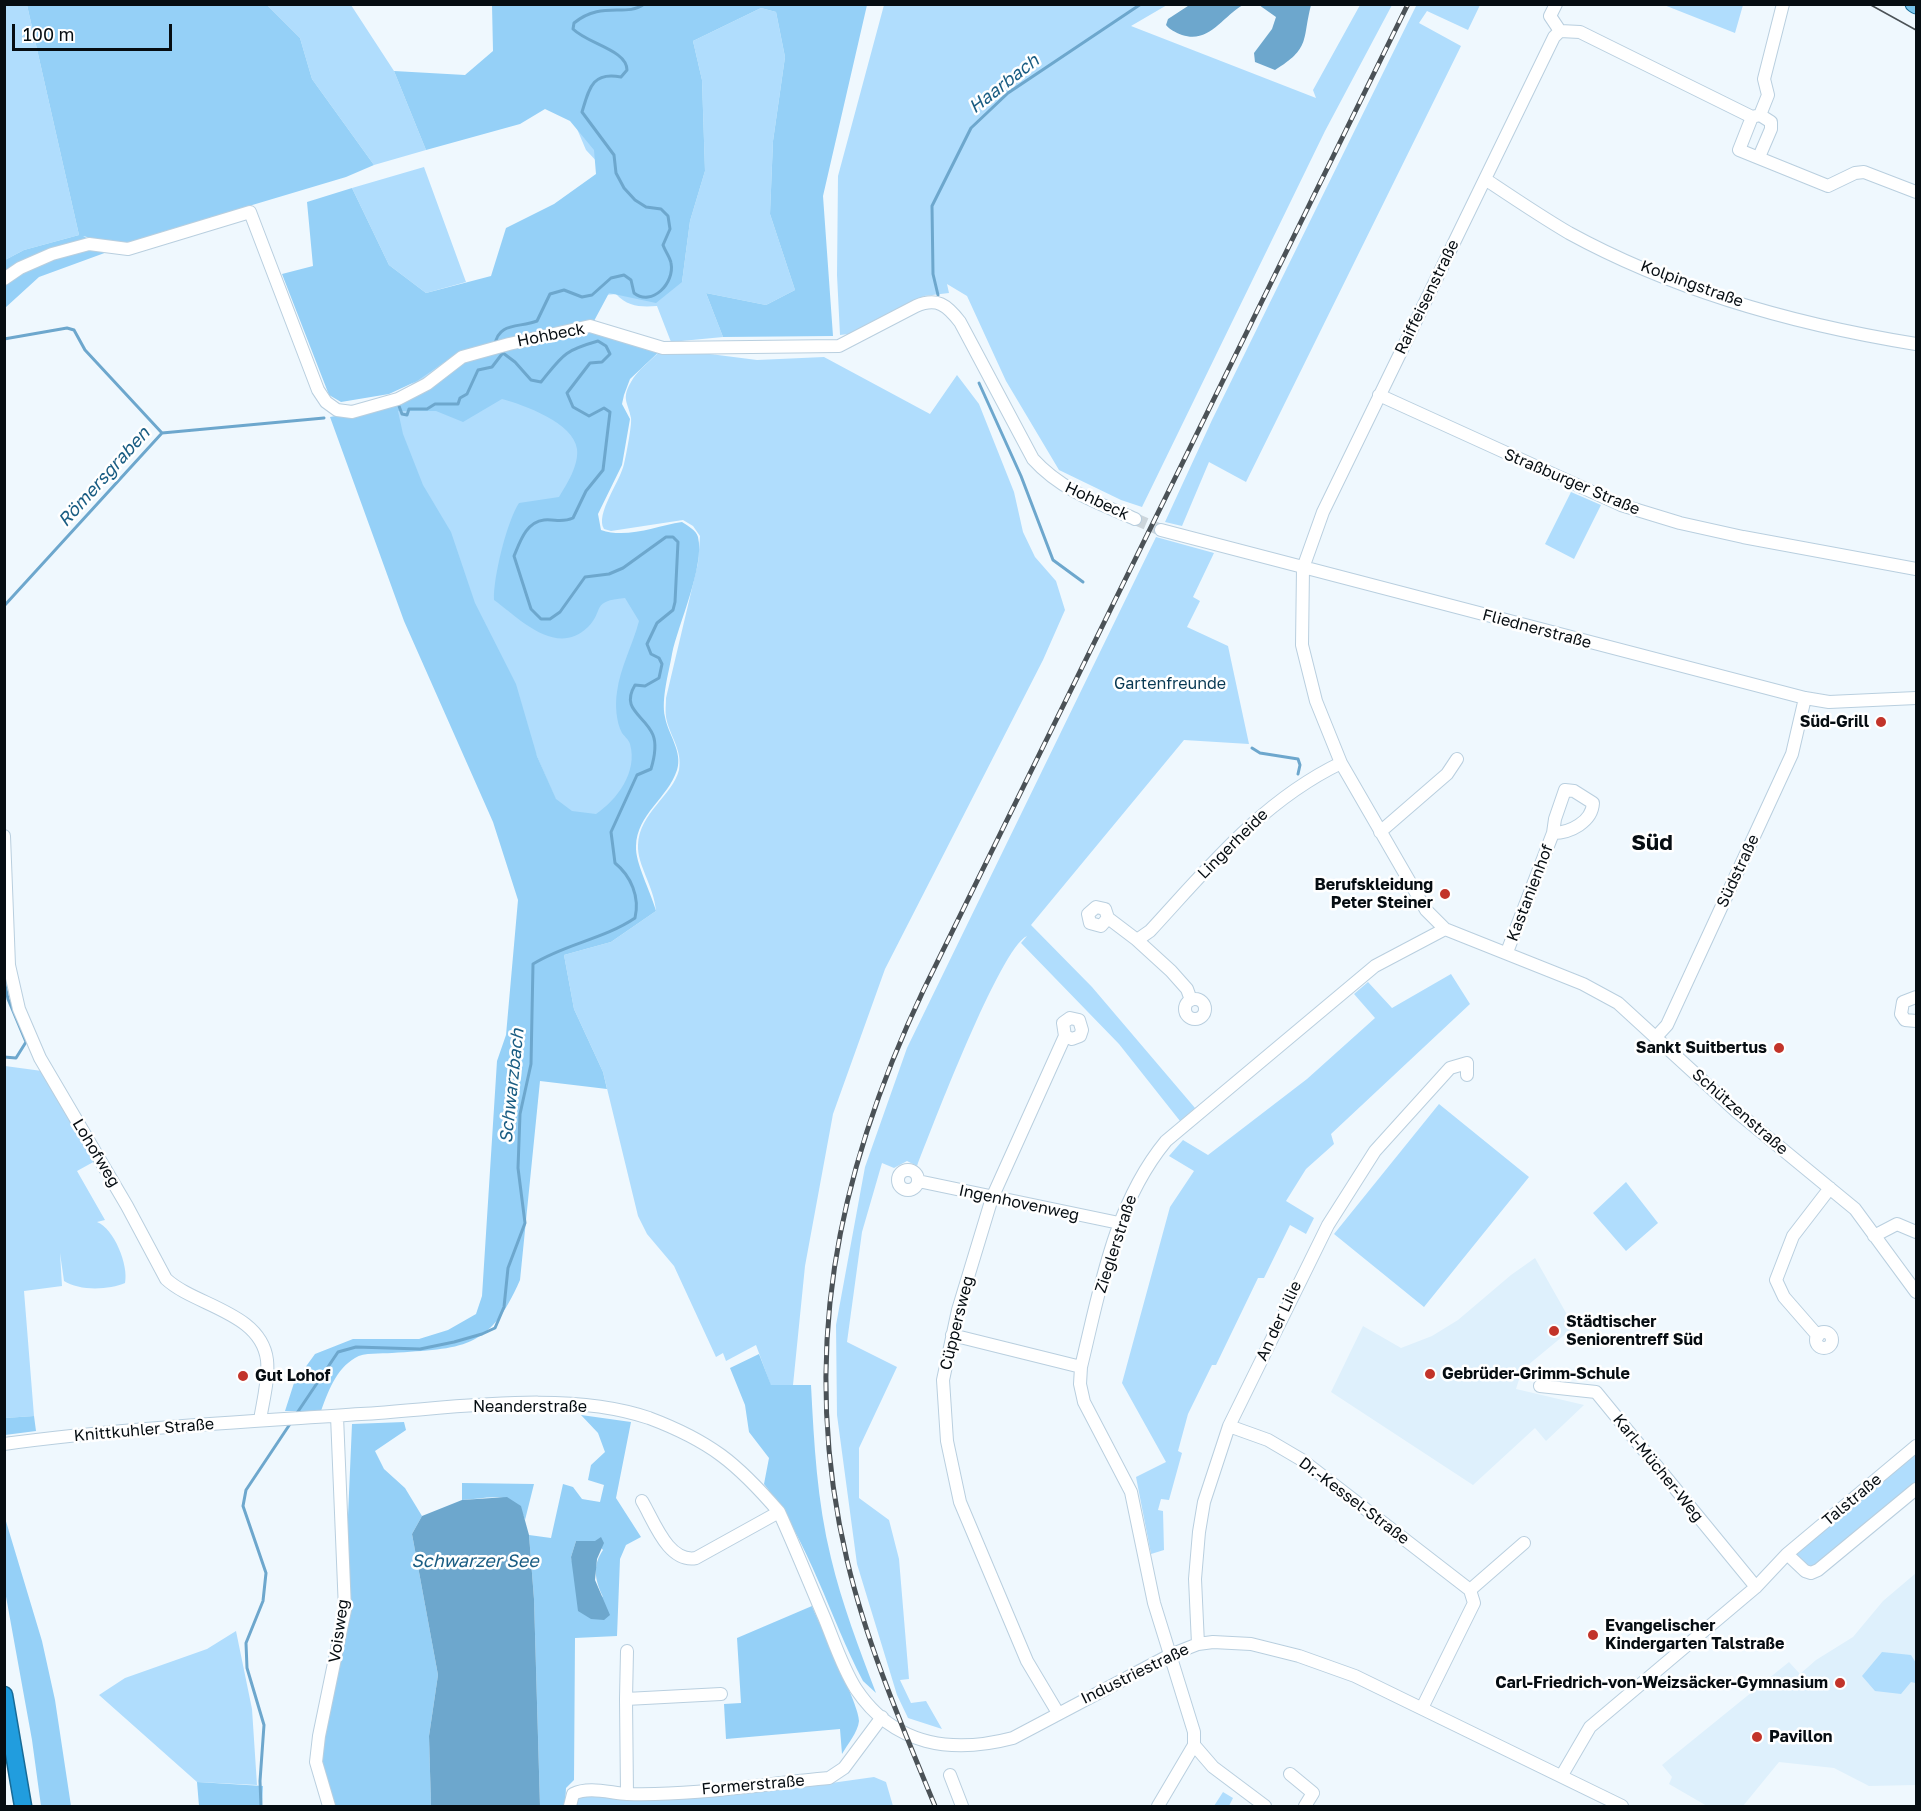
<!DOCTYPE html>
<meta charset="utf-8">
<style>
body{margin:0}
#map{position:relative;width:1921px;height:1811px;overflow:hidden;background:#eff8fe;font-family:"Golos Text",sans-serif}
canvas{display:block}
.frame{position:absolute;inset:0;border:6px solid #060d12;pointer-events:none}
.scale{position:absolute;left:12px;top:24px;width:160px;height:27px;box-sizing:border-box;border:3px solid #060d12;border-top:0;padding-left:8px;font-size:18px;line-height:21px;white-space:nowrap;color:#060d12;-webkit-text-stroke:4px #fff;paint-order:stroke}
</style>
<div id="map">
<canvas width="1921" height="1811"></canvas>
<div class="frame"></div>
<div class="scale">100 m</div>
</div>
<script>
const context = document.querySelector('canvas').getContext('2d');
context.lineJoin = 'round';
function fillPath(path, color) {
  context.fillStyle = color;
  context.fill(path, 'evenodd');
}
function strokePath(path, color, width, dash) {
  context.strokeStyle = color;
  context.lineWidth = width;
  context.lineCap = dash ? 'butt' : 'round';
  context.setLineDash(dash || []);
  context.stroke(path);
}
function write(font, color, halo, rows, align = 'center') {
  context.font = font + ' "Golos Text",sans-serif';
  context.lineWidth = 5;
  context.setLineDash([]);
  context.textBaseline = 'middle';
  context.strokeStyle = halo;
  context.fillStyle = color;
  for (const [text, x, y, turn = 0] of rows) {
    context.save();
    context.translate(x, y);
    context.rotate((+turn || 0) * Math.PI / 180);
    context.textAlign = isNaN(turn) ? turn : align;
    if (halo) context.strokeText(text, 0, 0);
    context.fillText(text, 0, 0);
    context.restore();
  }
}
fillPath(new Path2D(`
 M1535 1258 1574 1327 1522 1370 1516 1389 1584 1405 1546 1441 1535 1428 1473 1485 1331 1392 1363 1326 1401 1348 1432 1336 1458 1320 1511 1275Z
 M1916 1573V1785L1869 1786 1834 1768 1779 1762 1743 1806H1707L1669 1784 1672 1777 1662 1765 1789 1662 1800 1674 1816 1660 1853 1637 1883 1601Z`), '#def0fc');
fillPath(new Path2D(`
 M1417 4 1480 5 1468 30 1427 11 1419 23 1461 46 1246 482 1209 462 1182 526 1165 522 1212 420Z
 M5 5H27L79 235 24 250 5 260Z
 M267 5H351L394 71 426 150 374 165 312 79 300 38Z
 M884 5H1167L1131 26 1316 98 1313 90 1360 5H1392L1325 131 1142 507 1121 500 1059 470 1006 381 967 296 947 284 949 293 924 296 857 333 840 335 837 275 838 176Z
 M1664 5H1743L1735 33Z
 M761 8 776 12 785 57 773 141 770 214 795 290 766 305 706 293 723 337 671 342 657 306C641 307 628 307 616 294L605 295 589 317C602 326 617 325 629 334L565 545 673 528 637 804 611 928 386 406 523 289 616 192 600 165 586 150 569 110 682 282 690 221 705 171 702 80 693 41Z
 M424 167 466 282 426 293 389 265 352 188Z
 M663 348 757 360 824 357 930 414 957 375 979 404 1014 492 1023 532 1035 557 1056 581 1065 610 1043 660 885 969 833 1114 805 1266 793 1385 771 1386 756 1345 726 1361 723 1353 716 1357 674 1266 647 1234 638 1216 603 1072 574 1009 564 955 611 942 656 911C654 886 637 865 638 845 639 813 673 795 679 770 683 750 669 735 666 717 665 711 666 704 666 698L698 563 700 536 693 526 683 520 611 531 604 529C595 514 620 482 624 464 626 456 632 425 631 418 628 402 621 399 631 382 637 370 653 359 663 348Z
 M1571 492 1601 505 1574 559 1545 544Z
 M1156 537 1214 553 1193 597 1200 601 1187 627 1228 646 1249 744 1184 740 1031 925 1092 987 1195 1108 1180 1121 1119 1044 1021 943 1027 936C1000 948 931 1130 917 1166L907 1161 894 1168 882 1163 862 1232 847 1342 897 1367 859 1448V1498L889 1520 899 1559 909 1679 900 1680 911 1703 926 1701 942 1729 908 1718 897 1695 857 1564 837 1415 836 1325 865 1167 907 1048Z
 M1451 974 1470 1004 1331 1134 1334 1144 1306 1169 1286 1201 1314 1218 1306 1234 1290 1225 1264 1278H1258L1216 1365H1212L1188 1414 1178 1451 1182 1453 1169 1500 1161 1499 1158 1510 1163 1511 1164 1550 1151 1554 1136 1477 1166 1462 1122 1383 1170 1207 1194 1171 1169 1156 1183 1140 1208 1155 1307 1079 1375 1018 1354 994 1368 982 1392 1008Z
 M5 1066 42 1071 97 1160 77 1171 105 1220 97 1222C114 1228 129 1266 125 1283 109 1290 79 1291 64 1281L60 1253 62 1286 24 1291 34 1416 5 1418Z
 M1439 1104 1529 1177 1424 1307 1334 1234Z
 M1626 1182 1658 1223 1626 1251 1593 1213Z
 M1916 1447V1489L1811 1572 1788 1554Z
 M236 1631 252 1709 257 1785 197 1782 99 1695 125 1678 207 1649Z
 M1882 1652 1911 1655 1916 1663 1915 1683 1911 1682 1901 1694 1875 1691 1862 1676Z
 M874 1777 886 1782 893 1806H574L577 1798C603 1792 631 1801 659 1800 731 1798 803 1787 874 1777Z
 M1223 1792 1233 1798 1229 1806H1214Z`), '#b0ddfd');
fillPath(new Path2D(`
 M554 4 867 5 823 196 833 336 723 337 706 293 766 305 795 290 770 214 773 141 785 57 776 12 761 8 693 41 702 80 705 171 690 221 682 282 656 303 609 293 594 321 459 352 417 381 389 394 341 402 329 395 282 274 313 266 307 202 352 188 389 265 426 293 491 276 506 228 554 204 596 174 594 150 570 121 545 109 520 124 426 150 394 71 465 75 493 51 492 5Z
 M27 5H267L300 38 312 79 374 165 346 177 162 232 125 247 83 236 110 251 39 277 5 308V260L24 250 79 235Z
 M590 326 663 348 630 379 624 395 622 404 630 419 622 465 598 514 601 530C627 539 656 526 682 522 688 526 696 530 698 537 705 566 678 625 672 654 669 672 661 699 665 717 668 734 683 752 677 770 668 798 637 814 636 846 635 863 651 892 656 911L611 942 564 955 574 1009 603 1072 607 1089 540 1081 520 1280C489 1351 462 1348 392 1353 381 1354 364 1352 355 1358 336 1369 328 1392 321 1411H285L294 1383 315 1354 353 1339H419L448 1330 476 1314 482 1296 497 1061 506 1035 518 900 493 822 404 621 330 417 394 405 462 357ZM502 399C524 405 574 423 577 449 579 465 567 484 559 497L519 503C507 521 493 578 494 600 519 618 556 658 588 627 605 610 590 601 625 598L639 621C633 644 620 668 617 692 615 704 616 722 622 733 625 737 629 740 630 744 638 772 617 800 596 814L572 811 556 799 537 756 516 684 475 603 451 532 423 485 403 434 398 411H436L463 422Z
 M759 1354 771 1385H811C814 1443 817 1501 831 1558 842 1604 859 1648 876 1693L863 1681C829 1616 810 1542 764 1484L769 1458 749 1432 745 1405 730 1368Z
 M581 1415 631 1422 616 1498 641 1537 626 1545 620 1559 617 1636 575 1638 574 1780 566 1788 565 1806H540L534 1599 529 1535 551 1538 563 1484 573 1487 582 1499 600 1502 604 1485 588 1480 591 1465 605 1452 598 1433ZM576 1541H595L603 1550C592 1566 595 1580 603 1597L576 1579 571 1557Z
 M34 1416 36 1431 5 1435V1418Z
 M404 1422 406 1430 375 1451 384 1469 405 1488 422 1516 412 1534 438 1675 429 1736 431 1806H335L322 1768 323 1737 349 1614 347 1539 352 1424Z
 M462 1483 534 1484 525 1520C515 1488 489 1499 462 1500Z
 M5 1518 42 1641 55 1700 71 1806H41L32 1740 5 1591Z
 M812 1606C820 1626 860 1707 859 1721 858 1732 847 1745 842 1754L840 1729 726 1739 724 1704 741 1703 737 1638Z
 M197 1782 263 1786 262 1806H199Z`), '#95d0f7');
fillPath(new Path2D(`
 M1191 4H1243V5C1222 17 1209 44 1182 35 1175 32 1170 30 1166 25L1168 19Z
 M1259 5H1311C1302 40 1311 48 1275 70L1255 62 1254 53 1272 29 1276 17Z
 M507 1497 521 1506 529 1535 534 1599 540 1806H431L429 1736 438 1675 412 1534 422 1516 462 1500Z
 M601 1537 604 1543 597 1559 595 1580 610 1615 604 1620 591 1619 578 1611 571 1557 576 1541H595Z`), '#6da7cd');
strokePath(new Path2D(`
 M938 295 933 274 932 206 971 128 1008 93 1141 4
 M4 339 67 328 74 330 85 350 162 433
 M495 345C498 322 519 328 537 321L550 294 564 290 582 297 592 295 611 278 624 275 631 280 634 293C652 307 675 283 671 263 670 257 665 251 663 245L670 229 668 216 661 209 646 207 635 200 624 188 616 173 614 155 582 112C589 89 592 71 621 77L627 70C627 50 588 44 573 29L574 23C602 0 626 18 644 4
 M979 383 1021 476 1053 560 1083 582
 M399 406 402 414 407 415 409 409H427L435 404H458L460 398 467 394 478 370 492 367 502 354
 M4 606 162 433 324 418
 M1252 748 1260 753 1298 759 1300 765 1298 774
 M4 980 8 999 26 1042 16 1058 4 1057
 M297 1413 338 1352 356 1347 420 1349 454 1342 482 1334 495 1328 504 1307 508 1268 525 1223 518 1168 520 1114 531 1064 533 964C565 944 604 939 635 918 640 897 631 876 615 863L611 832 637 775 651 769C654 759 657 745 653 735 645 715 620 710 635 685L645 686 659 678 662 664 659 658 651 654 647 644 657 623 673 610 675 602 678 542 673 537H666L623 568 609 574 585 577 560 612 550 619H541L531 609 514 556C520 542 526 522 544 520 555 519 562 523 573 518L586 491 603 470 610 412 604 408 589 416 573 407 567 393 590 363 602 362 610 354 606 346 598 341C563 351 563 355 541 382L531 380 515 362 499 350
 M261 1806 260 1781 264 1725 247 1668 246 1643 263 1601 266 1573 243 1506 246 1490 292 1421`), '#6da7cd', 3);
strokePath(new Path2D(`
 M1135 519 1161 530`), '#ccd5db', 12, [12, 6]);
const minor = new Path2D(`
 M1556 4 1550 16 1560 31
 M1783 4 1764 79 1768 95 1760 115 1752 117 1739 150 1828 186 1855 173 1864 172 1916 192
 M1752 117 1580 32 1560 31 1554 37 1323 512 1303 568 1302 645 1316 701 1341 763 1426 910 1445 929 1583 984 1618 1003 1737 1112 1855 1209 1916 1292
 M1759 157 1771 129V122L1760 115
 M1485 179C1512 197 1540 216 1569 233 1675 291 1798 325 1916 344
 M4 279 20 268 52 254 89 244 128 249 250 212 318 390 326 402 337 410 352 412 398 399 427 384 462 357 509 344 590 326 663 348 839 346 916 306C937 297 947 305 960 322L1033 459C1061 490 1098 503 1135 519
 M1379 395 1621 505 1680 523 1743 537 1916 569
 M1161 530 1805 698 1829 702 1916 698
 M1380 832 1447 774 1457 759
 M4 836 9 965 19 1009 40 1058 127 1206 166 1279C195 1306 261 1312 267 1360 269 1379 263 1401 260 1420
 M1108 918 1101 926 1090 923 1088 914 1096 907 1105 909 1108 918 1137 940 1171 971 1187 989 1191 1000
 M1137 940 1150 931C1208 868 1262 801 1341 763
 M1507 952 1553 833 1555 819 1565 790 1574 791 1593 803C1592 822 1570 833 1553 833
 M1916 997 1903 1002 1901 1014 1905 1020 1916 1021
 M1185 1009a10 10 0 1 1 20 0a10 10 0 1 1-20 0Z
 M1656 1037 1667 1025 1792 754 1805 698
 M898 1180a10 10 0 1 1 20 0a10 10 0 1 1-20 0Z
 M918 1181 1119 1223
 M1874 1236 1897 1224 1916 1232
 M1816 1340a8 8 0 1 1 16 0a8 8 0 1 1-16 0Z
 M952 1335 1081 1367
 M1818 1336 1784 1297 1776 1280 1793 1236 1830 1188
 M1540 1386 1596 1392 1756 1587
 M1229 1426 1268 1440 1302 1460 1470 1590 1474 1603 1422 1708
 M4 1444C122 1428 242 1422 361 1414 448 1409 566 1389 649 1418 710 1441 737 1463 779 1512 795 1547 809 1582 824 1617 834 1641 842 1667 856 1689 894 1746 952 1754 1013 1738L1170 1655 1198 1644 1213 1642 1251 1644 1299 1656 1355 1676 1622 1806
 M642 1501C654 1521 668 1563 696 1558L779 1512
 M1787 1554 1805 1571 1811 1573 1818 1570 1916 1489
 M1470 1590 1524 1543
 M1198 1644 1195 1579 1199 1532 1204 1502 1229 1426 1328 1225 1375 1151 1450 1068 1467 1063V1075
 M626 1699 627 1651
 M1058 1713 1027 1661 960 1502 947 1441 943 1380 958 1310 992 1198 1065 1036 1063 1023 1070 1018 1079 1020 1082 1030 1080 1036 1072 1039 1065 1036
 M1194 1745 1213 1767 1265 1806
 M1290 1774 1313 1793 1305 1806
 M950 1775 962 1806
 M1562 1775 1590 1727 1756 1587 1787 1554 1916 1446
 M627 1794 626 1699 721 1694
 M329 1806 316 1762 319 1736 345 1610 337 1416
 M570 1806 573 1794C589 1786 610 1793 627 1794 694 1796 762 1784 829 1778L844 1768 882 1717
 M1158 1806 1194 1745V1732L1154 1603 1131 1492 1084 1402 1080 1384 1081 1367C1100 1289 1114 1204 1166 1141L1375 966 1445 929`);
const major = new Path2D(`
 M1913 4 1916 6`);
const highway = new Path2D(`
 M4 1695 23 1806`);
strokePath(minor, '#b9cfdf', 14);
strokePath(major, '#186b97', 17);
strokePath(highway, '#186b97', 19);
strokePath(minor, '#fff', 12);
strokePath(major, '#7ac4eb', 15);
strokePath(highway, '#219dde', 16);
strokePath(new Path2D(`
 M1869 4 1916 30`), '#4b5257', 1.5);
const rail = new Path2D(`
 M935 1806C902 1726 867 1645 847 1560 799 1356 836 1174 924 989L1408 4`);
strokePath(rail, '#4b5257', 5);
strokePath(rail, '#fff', 3, [9]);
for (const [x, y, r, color] of [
 [1881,722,6,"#c2342a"],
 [1445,894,6,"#c2342a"],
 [1779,1048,6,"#c2342a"],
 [1554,1331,6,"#c2342a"],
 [1430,1374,6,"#c2342a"],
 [243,1376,6,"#c2342a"],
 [1593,1635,6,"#c2342a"],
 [1840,1683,6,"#c2342a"],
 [1757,1737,6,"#c2342a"]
]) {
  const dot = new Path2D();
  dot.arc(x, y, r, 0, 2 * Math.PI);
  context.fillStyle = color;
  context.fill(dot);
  strokePath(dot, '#fff', 2);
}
write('16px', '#060d12', '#fff', [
 ["Kolpingstraße",1692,284,20],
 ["Raiffeisenstraße",1427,297,-64],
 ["Hohbeck",551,335,-11],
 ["Straßburger Straße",1572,482,23],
 ["Hohbeck",1097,501,25],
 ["Fliednerstraße",1537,629,15],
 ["Lingerheide",1233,844,-45],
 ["Südstraße",1738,871,-65],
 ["Kastanienhof",1530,893,-69],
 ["Schützenstraße",1740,1112,41],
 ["Lohofweg",96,1153,59],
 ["Ingenhovenweg",1019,1203,12],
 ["Zieglerstraße",1116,1244,-72],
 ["An der Lilie",1279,1321,-65],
 ["Cüppersweg",957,1323,-76],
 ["Neanderstraße",530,1407],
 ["Knittkuhler Straße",144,1430,-5],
 ["Karl-Mücher-Weg",1658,1468,51],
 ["Talstraße",1852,1500,-40],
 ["Dr.-Kessel-Straße",1354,1501,37],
 ["Voisweg",339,1631,-82],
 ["Industriestraße",1135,1674,-26],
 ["Formerstraße",753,1785,-5]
]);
write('16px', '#073853', '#fff', [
 ["Gartenfreunde",1170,684]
]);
write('bold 16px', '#060d12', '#fff', [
 ["Süd-Grill",1869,722,"right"],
 ["Berufskleidung",1433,885,"right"],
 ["Peter Steiner",1433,903,"right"],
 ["Sankt Suitbertus",1767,1048,"right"],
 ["Städtischer",1566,1322],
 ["Seniorentreff Süd",1566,1340],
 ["Gebrüder-Grimm-Schule",1442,1374],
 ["Gut Lohof",255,1376],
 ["Evangelischer",1605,1626],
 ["Kindergarten Talstraße",1605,1644],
 ["Carl-Friedrich-von-Weizsäcker-Gymnasium",1828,1683,"right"],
 ["Pavillon",1769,1737]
], 'left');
write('italic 18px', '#1a5d83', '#fff', [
 ["Haarbach",1004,84,-38],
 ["Römersgraben",104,477,-48],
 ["Schwarzbach",512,1086,-84],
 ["Schwarzer See",475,1561]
]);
write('bold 22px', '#060d12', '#fff', [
 ["Süd",1652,843]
]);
</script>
